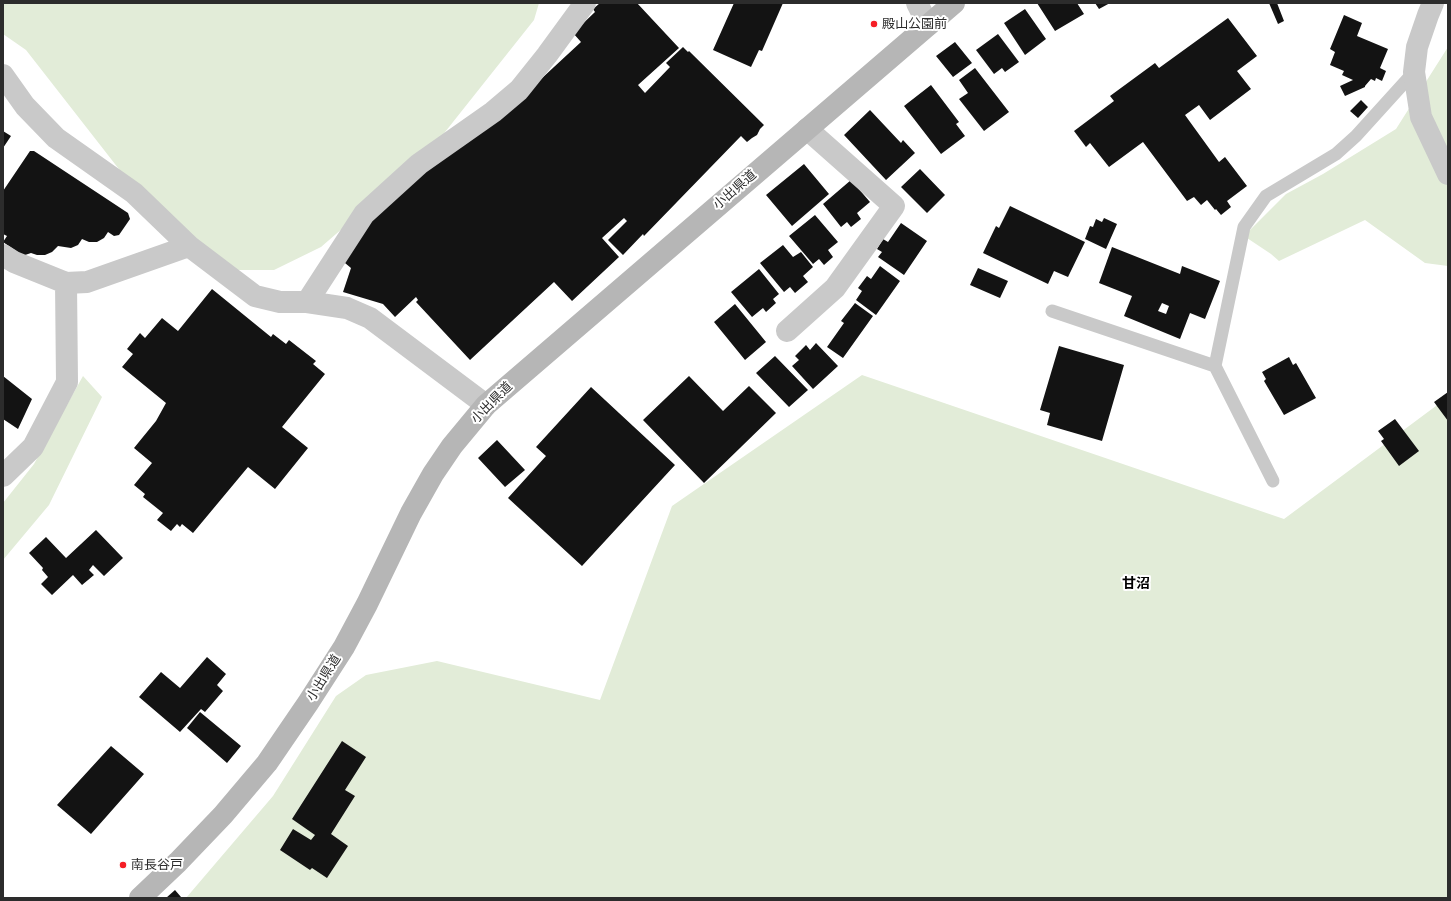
<!DOCTYPE html>
<meta charset="utf-8">
<style>
body{margin:0}
#map{position:relative;width:1451px;height:901px;overflow:hidden;background:#fff;font-family:"Fira Sans Condensed",sans-serif}
canvas{display:block}
.frame{position:absolute;inset:0;border:4px solid #2c2c2c;pointer-events:none}
</style>
<div id="map">
<canvas width="1451" height="901"></canvas>
<div class="frame"></div>
</div>
<script>
const context = document.querySelector('canvas').getContext('2d');
context.lineJoin = 'round';
function fillPath(path, color) {
  context.fillStyle = color;
  context.fill(path, 'evenodd');
}
function strokePath(path, color, width, dash) {
  context.strokeStyle = color;
  context.lineWidth = width;
  context.lineCap = dash ? 'butt' : 'round';
  context.setLineDash(dash || []);
  context.stroke(path);
}
function write(font, color, halo, rows, align = 'center') {
  context.font = font + ' "Fira Sans Condensed","Noto Sans JP",sans-serif';
  context.lineWidth = 4;
  context.setLineDash([]);
  context.textBaseline = 'middle';
  context.strokeStyle = halo;
  context.fillStyle = color;
  for (const [text, x, y, turn = 0] of rows) {
    context.save();
    context.translate(x, y);
    context.rotate((+turn || 0) * Math.PI / 180);
    context.textAlign = isNaN(turn) ? turn : align;
    if (halo) context.strokeText(text, 0, 0);
    context.fillText(text, 0, 0);
    context.restore();
  }
}
fillPath(new Path2D(`
 M3 3H539L534 20 426 156 321 247 274 270H227L161 223 26 50 3 34Z
 M1448 47V266L1425 263 1365 220 1279 261 1271 254 1244 236 1286 194 1323 174 1396 129Z
 M862 375 1284 519 1448 397V898H186L273 796 336 696 366 675 437 661 600 700 672 506Z
 M83 376 102 397 49 505 3 560V503L34 464Z`), '#e2ecd8');
fillPath(new Path2D(`
 M600 3H637L679 48 638 85 645 93 670 67 666 63 683 47 688 52 689 51 764 125 760 129 757 135 752 138 747 142 741 136 644 236 643 234 623 255 608 240 627 221 624 218 602 238 619 257 572 301 554 282 470 360 416 302 418 300 416 297 395 317 383 304 343 292 351 268 339 258 357 229 425 165 487 129 581 42 573 33 595 12 593 9Z
 M734 3H783L762 51 759 50 751 67 713 50Z
 M1037 3H1077L1084 14 1055 31Z
 M1095 3H1110L1099 9Z
 M1269 3H1277L1284 21 1278 24Z
 M1025 9 1046 39 1025 55 1004 23Z
 M1344 15 1362 23 1357 36 1388 49 1380 68 1386 71 1382 81 1376 78 1375 81 1371 79 1365 86V87L1345 96 1340 86 1353 80 1342 75 1344 71 1330 65 1335 52 1330 49Z
 M1228 18 1257 56 1237 71 1251 89 1210 120 1199 105 1185 115 1219 162 1225 157 1247 186 1227 201 1231 207 1221 215 1216 209 1215 210 1207 200 1201 205 1194 197 1187 201 1143 142 1109 167 1090 143 1086 147 1074 131 1114 101 1110 96 1155 63 1159 68Z
 M998 34 1019 62 1005 72 1002 68 994 74 976 50Z
 M955 42 972 63 953 77 936 56Z
 M975 68 1009 112 984 131 959 99 968 93 959 80Z
 M931 85 959 122 956 124 965 136 941 154 904 106Z
 M1361 100 1368 107 1358 118 1350 111Z
 M870 110 901 143 903 140 915 153 886 180 844 135Z
 M3 131 11 136 3 148Z
 M30 151H34L128 213 130 219 119 235 114 236 108 232 104 238 97 242H89L82 239 78 245 71 248 58 246 52 252 45 255H37L31 253 25 255H22L3 242 7 236 3 234V191Z
 M804 164 829 194 792 226 766 195Z
 M920 169 945 195 927 213 901 187Z
 M851 180 870 202 857 213 861 219 851 227 847 222 841 227 823 204Z
 M1010 206 1085 242 1068 277 1054 271 1048 284 983 253 996 226 999 228Z
 M815 215 838 242 828 250 833 257 824 265 819 259 813 264 789 236Z
 M1104 218 1117 224 1106 249 1085 239 1090 226 1093 227 1096 219 1102 222Z
 M901 223 927 241 904 275 878 257 882 252 877 249 883 239 888 242Z
 M783 245 793 257 801 252 813 267 803 276 808 282 795 293 790 287 784 292 760 263Z
 M1112 247 1180 274 1182 266 1220 281 1205 319 1190 313 1180 339 1124 316 1132 296 1099 283ZM1162 303 1169 306 1166 314 1158 311Z
 M880 266 900 281 876 315 856 300 862 291 858 288 867 276 871 279Z
 M978 268 1008 281 1000 298 970 285Z
 M759 269 779 294 773 299 776 303 766 312 763 308 752 317 731 292Z
 M212 289 271 337 273 334 286 344 289 340 316 361 313 364 325 374 282 427 308 448 275 489 248 467 193 533 182 524 180 527 177 524 171 531 157 520 163 513 143 497 145 494 134 485 152 463 134 448 156 421 166 403 122 367 133 354 127 349 140 333 145 338 162 318 178 331Z
 M855 303 873 316 843 358 827 347 844 323 841 321Z
 M735 304 766 342 745 360 714 322Z
 M816 343 838 366 813 389 792 366 799 360 795 356 806 345 810 350Z
 M1059 346 1124 365 1102 441 1047 425 1050 413 1040 410Z
 M775 356 808 390 789 407 756 373Z
 M1289 357 1293 365 1296 363 1316 398 1284 415 1264 381 1266 379 1262 372Z
 M3 376 32 399 18 429 3 419Z
 M689 376 723 411 749 386 776 413 704 483 643 420Z
 M591 387 675 465 582 566 508 498 546 456 536 447Z
 M1448 392V421L1434 402Z
 M1395 419 1419 451 1399 466 1381 441 1384 439 1378 431Z
 M497 440 525 470 505 487 478 458Z
 M96 530 123 558 104 576 93 565 89 570 94 575 82 585 73 575 52 595 41 584 48 577 42 570 43 568 29 553 46 537 66 558Z
 M207 657 226 674 217 685 223 691 205 712 201 709 180 732 139 697 161 672 180 688Z
 M200 712 241 746 227 763 187 728Z
 M342 741 366 757 345 790 355 796 331 834 348 846 327 878 312 868 310 870 280 850 293 829 311 840 315 835 292 819Z
 M111 746 144 774 91 834 57 805Z
 M175 890 181 897 166 898Z`), '#131313');
strokePath(new Path2D(`
 M1052 311 1215 366
 M1273 481 1215 366 1244 227 1266 196 1336 154 1356 136 1414 72`), '#c9c9c9', 13);
strokePath(new Path2D(`
 M917 3 928 25
 M3 75 25 106 56 138 134 193 189 246
 M3 255 14 262 66 283 87 282 189 246 255 296 280 302H307L347 308 370 318 486 405
 M307 302 364 214 419 164 493 112 519 90 547 55 585 3
 M787 331 835 288 894 206 807 129
 M3 476 33 447 67 382 66 283`), '#c9c9c9', 22);
strokePath(new Path2D(`
 M1433 3 1428 15 1417 47 1414 72 1421 117 1448 174`), '#c9c9c9', 22);
strokePath(new Path2D(`
 M140 898 178 862 223 815 267 763 308 703 344 647 367 604 411 513 433 474 452 446 486 405 954 3`), '#b6b6b6', 22);
for (const [x, y, r, color] of [
 [874,24,4,"#f51d25"],
 [123,865,4,"#f51d25"]
]) {
  const dot = new Path2D();
  dot.arc(x, y, r, 0, 2 * Math.PI);
  context.fillStyle = color;
  context.fill(dot);
  strokePath(dot, '#fff', 1.5);
}
write('13px', '#2c2c2c', '#fff', [
 ["殿山公園前",882,24],
 ["南長谷戸",131,865]
], 'left');
write('13px', '#2c2c2c', '#fff', [
 ["小出県道",735,190,-41],
 ["小出県道",492,403,-45],
 ["小出県道",324,678,-58]
]);
write('bold 14px', '#000', '#fff', [
 ["甘沼",1136,584]
]);
</script>
